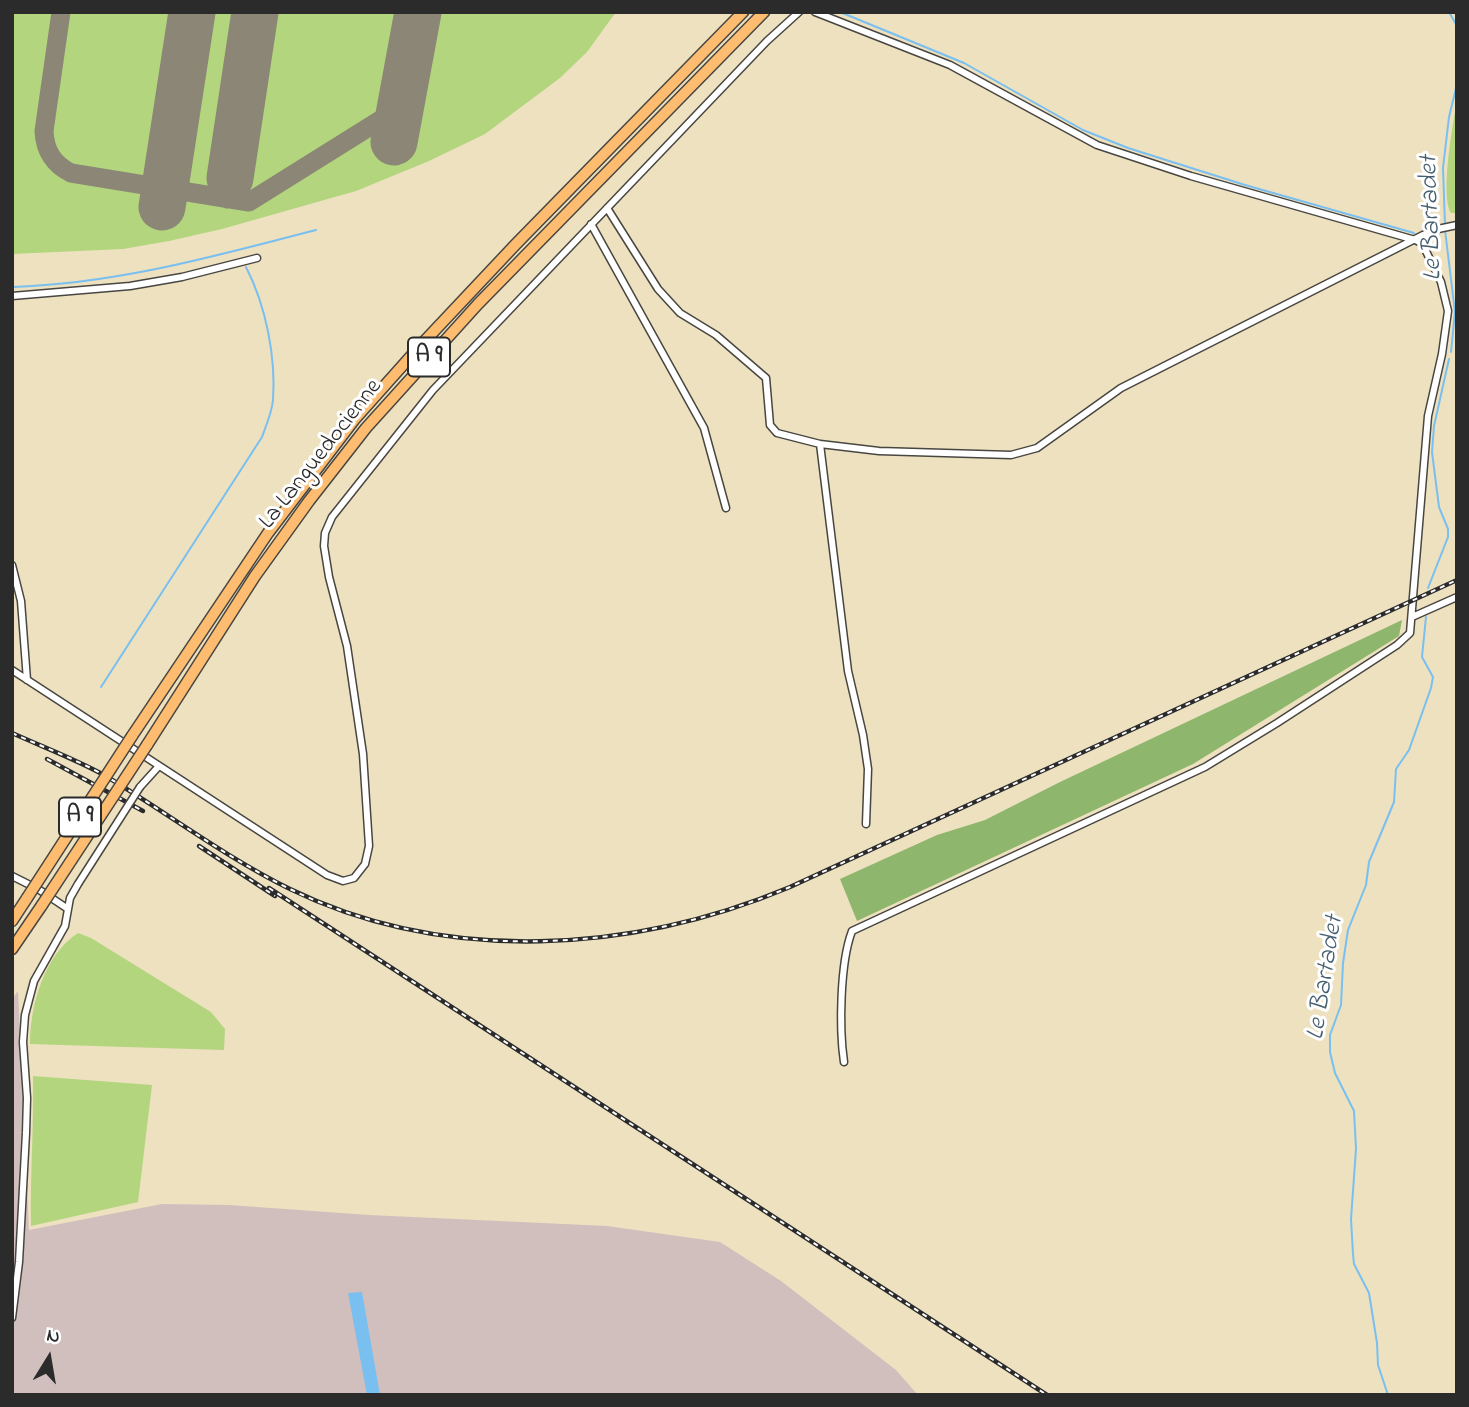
<!DOCTYPE html>
<style>
body{margin:0}
#map{position:relative;width:1469px;height:1407px;overflow:hidden;background:#ede1c0;font-family:"Indie Flower",sans-serif}
canvas{display:block}
.frame{position:absolute;inset:0;border:14px solid #2b2b2b;pointer-events:none}
.north{position:absolute;left:14px;top:1323px;width:70px;height:70px;-webkit-text-stroke:5px #fff;paint-order:stroke;rotate:11deg;font-size:19px;font-weight:700;line-height:28px;text-align:center;color:#2b2b2b}
.north::after{content:'';display:block;margin:auto;width:24px;height:32px;background:#2b2b2b;clip-path:polygon(50% 0,100% 100%,50% 72%,0 100%)}
</style>
<div id="map">
<canvas width="1469" height="1407"></canvas>
<div class="frame"></div>
<div class="north">N</div>
</div>
<script>
const context = document.querySelector('canvas').getContext('2d');
context.lineJoin = 'round';
function fillPath(path, color) {
  context.fillStyle = color;
  context.fill(path, 'evenodd');
}
function strokePath(path, color, width, dash) {
  context.strokeStyle = color;
  context.lineWidth = width;
  context.lineCap = dash ? 'butt' : 'round';
  context.setLineDash(dash || []);
  context.stroke(path);
}
function write(font, color, halo, rows, align = 'center') {
  context.font = font + ' "Indie Flower",sans-serif';
  context.lineWidth = 6;
  context.setLineDash([]);
  context.textBaseline = 'middle';
  context.strokeStyle = halo;
  context.fillStyle = color;
  for (const [text, x, y, turn = 0] of rows) {
    context.save();
    context.translate(x, y);
    context.rotate((+turn || 0) * Math.PI / 180);
    context.textAlign = isNaN(turn) ? turn : align;
    if (halo) context.strokeText(text, 0, 0);
    context.fillText(text, 0, 0);
    context.restore();
  }
}
fillPath(new Path2D(`
 M18 991 29 1230 162 1204 229 1205 369 1215 607 1226 720 1242 781 1281 896 1370 918 1395H12V999Z`), '#d1bfbe');
fillPath(new Path2D(`
 M12 12H616L587 52 560 78 485 134 429 161 356 191 222 229 169 241 123 249 12 254Z
 M1457 100V213H1451C1440 194 1453 124 1457 100Z
 M78 933 91 938 211 1012 225 1029 224 1050 30 1044C30 1006 44 955 78 933Z
 M33 1076 152 1085 138 1202 31 1226C30 1176 34 1126 33 1076Z`), '#b3d57e');
fillPath(new Path2D(`
 M1402 620 1399 636 1193 764 857 921 840 879 937 835 985 820 1060 782Z`), '#8eb66d');
fillPath(new Path2D(`
 M362 1292 380 1395H367L348 1293Z`), '#79bff0');
strokePath(new Path2D(`
 M840 12 964 63 1083 130 1128 148 1245 185 1414 233
 M1449 12 1457 26
 M1445 225 1443 168 1449 117 1457 84
 M1445 230 1455 312 1451 352
 M12 287C116 284 216 256 316 230
 M1428 588 1448 537V529L1439 507 1432 452 1434 426 1449 359
 M101 687 262 437C266 426 272 412 273 400 276 357 266 306 246 267
 M1388 1395 1378 1365 1377 1343 1369 1293 1354 1264 1353 1254 1351 1219 1356 1149 1354 1111 1335 1073 1330 1052V1035L1341 1005 1343 963 1348 930 1366 885 1369 862 1394 802 1396 769 1409 750 1431 688 1433 677 1422 657 1426 617`), '#79bff0', 2);
strokePath(new Path2D(`
 M61 12 44 131C45 151 53 164 71 173L249 202 401 107
 M227 199 230 178`), '#8c8676', 19);
strokePath(new Path2D(`
 M394 142 418 12
 M230 178 255 12
 M162 207 192 12`), '#8c8676', 47);
const street = new Path2D(`
 M815 12 950 65 1097 145 1191 176 1415 240 1422 243 1441 282 1448 311 1442 354 1428 416 1410 633 1397 645 1277 723 1205 767 852 931C840 963 839 1028 844 1062
 M607 208 658 289 680 313 716 335 766 378 770 425 777 433 820 444 879 451 1011 455 1037 448 1121 388 1423 235 1438 229 1457 225
 M591 224 704 428 726 508
 M12 296 130 286 182 277 257 258
 M820 444 848 671 863 735 868 769 866 824
 M12 565 21 601 27 680
 M1412 617 1457 597
 M12 670 327 875 343 881 354 878 365 864 369 846 363 754 347 646 329 577 324 546 325 533 332 517 433 390 767 41 799 12
 M140 787 159 766
 M12 876 38 889 68 909
 M12 1318 19 1262 26 1133 27 1098 23 1042 25 1015 34 981 65 926 70 898 78 884`);
const highway = new Path2D(`
 M132 736 268 533 354 420 420 346 516 244 743 12
 M147 745 255 576 309 501 366 428 478 304 764 12
 M12 921 27 898
 M12 949 42 905`);
strokePath(street, '#484641', 9);
strokePath(highway, '#484641', 13);
strokePath(street, '#fff', 6);
strokePath(highway, '#fdbc6f', 10);
const rail = new Path2D(`
 M12 733C43 747 75 759 104 775 166 812 225 857 290 889 446 965 633 953 790 887L1457 580
 M47 759 143 811
 M199 846 275 896
 M269 888 1047 1395`);
strokePath(rail, '#2b2b2b', 4.5);
strokePath(rail, '#fff', 2, [5]);
const streetBridge = new Path2D(`
 M78 884 140 787`);
const highwayBridge = new Path2D(`
 M27 898 132 736
 M42 905 147 745`);
strokePath(streetBridge, '#484641', 9, []);
strokePath(highwayBridge, '#484641', 13, []);
strokePath(streetBridge, '#fff', 6);
strokePath(highwayBridge, '#fdbc6f', 10);
for (const [x, y, w] of [
 [429,357,42],
 [80,817,42]
]) {
  const box = new Path2D();
  box.roundRect(x - w / 2, y - 19.5, w, 39, 5);
  context.fillStyle = '#fff';
  context.fill(box);
  strokePath(box, '#2b2b2b', 2);
}
write('bold 23px', '#2b2b2b', null, [
 ["A 9",429,357],
 ["A 9",80,817]
]);
write('24px', '#2b2b2b', '#fff', [
 ["La Languedocienne",322,455,-52]
]);
write('italic 26px', '#465f70', '#fff', [
 ["Le Bartadet",1433,218,-92],
 ["Le Bartadet",1327,978,-81]
]);
</script>
